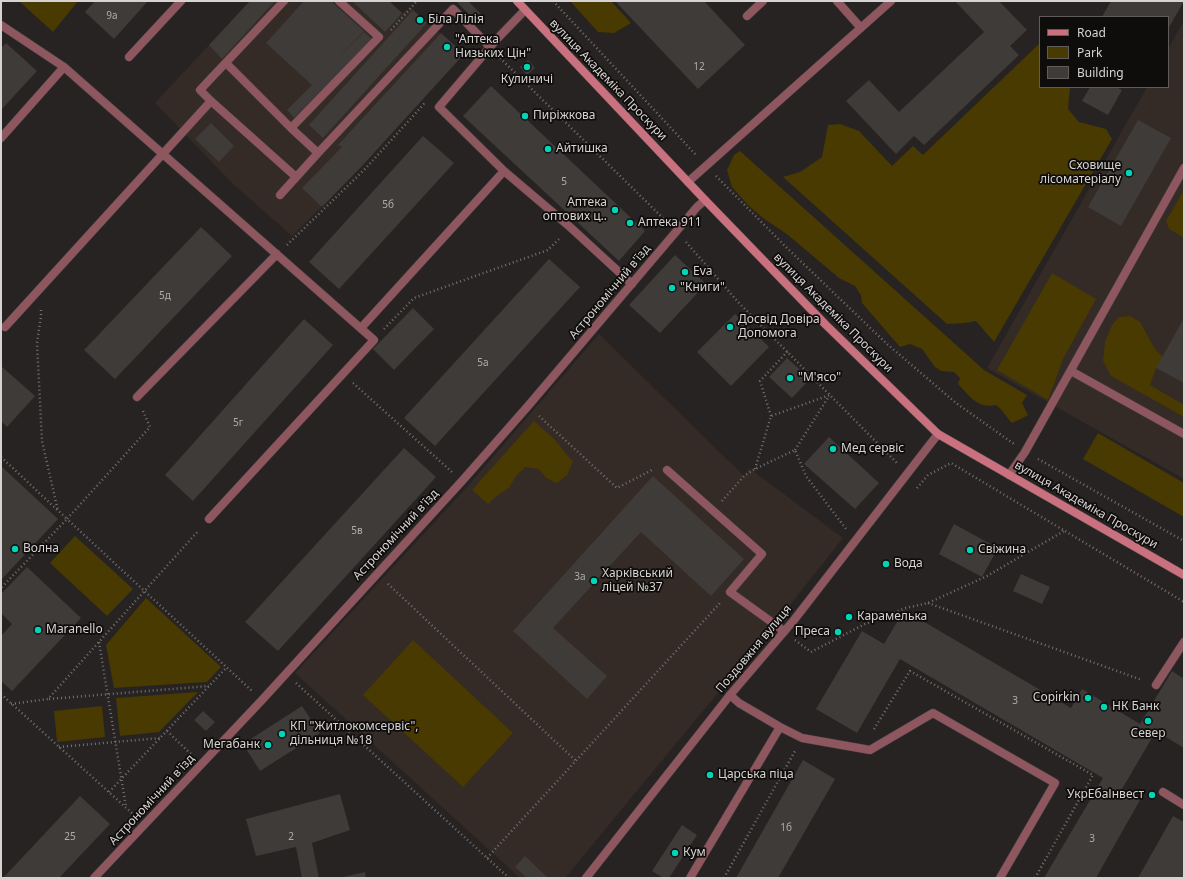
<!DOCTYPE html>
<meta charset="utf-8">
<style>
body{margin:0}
#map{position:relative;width:1185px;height:879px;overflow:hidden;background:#272322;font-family:"Noto Sans",sans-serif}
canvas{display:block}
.frame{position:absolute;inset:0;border:2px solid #d6d3d2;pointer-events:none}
.legend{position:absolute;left:1039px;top:16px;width:130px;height:72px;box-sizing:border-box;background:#0f0d0c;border:1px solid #5f5c5b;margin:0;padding:5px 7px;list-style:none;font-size:12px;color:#d6d3d2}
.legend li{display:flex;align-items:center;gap:8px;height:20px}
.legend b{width:20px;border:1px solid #5f5c5b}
</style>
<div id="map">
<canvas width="1185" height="879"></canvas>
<div class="frame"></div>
<ul class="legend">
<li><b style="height:5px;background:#c9717e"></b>Road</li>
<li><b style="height:11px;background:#483a00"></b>Park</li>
<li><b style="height:11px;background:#3e3b38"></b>Building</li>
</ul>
</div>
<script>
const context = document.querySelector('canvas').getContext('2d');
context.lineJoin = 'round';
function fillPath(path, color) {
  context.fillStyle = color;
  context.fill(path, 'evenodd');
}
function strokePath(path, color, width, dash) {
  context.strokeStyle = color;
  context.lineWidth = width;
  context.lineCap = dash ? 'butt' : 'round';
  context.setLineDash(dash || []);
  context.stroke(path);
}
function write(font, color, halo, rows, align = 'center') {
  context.font = font + ' "Noto Sans",sans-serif';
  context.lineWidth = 3.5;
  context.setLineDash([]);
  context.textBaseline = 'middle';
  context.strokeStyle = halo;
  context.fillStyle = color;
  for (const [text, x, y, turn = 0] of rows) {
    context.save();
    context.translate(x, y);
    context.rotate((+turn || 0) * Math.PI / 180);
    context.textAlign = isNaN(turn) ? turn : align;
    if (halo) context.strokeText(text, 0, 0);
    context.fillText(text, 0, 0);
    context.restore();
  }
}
fillPath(new Path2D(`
 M250 1H389L402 13 412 7 413 10 464 54 361 167 292 236 233 184 155 103Z
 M1184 21V479L987 368 1147 87H1168V49Z
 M599 334 744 476 749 468 843 538 775 624 565 878H520L295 673 466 488Z`), '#342a26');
fillPath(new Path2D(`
 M19 1H78L53 32Z
 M570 1H611L631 23 614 33 598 32Z
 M1040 43V87H1070L1068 109 1079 122 1106 129 1112 139 994 342 976 321 965 323 947 324 783 177 800 172 822 157 828 125 840 124 859 131 892 166 913 146 923 155Z
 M740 151 984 370 1027 395 1022 403 1028 415 1021 419 1012 423C1006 417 1003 410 996 405 977 409 970 396 958 384L960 378 954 372 941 371 935 367 922 349 910 344 900 347 862 303 861 295 855 286 839 278 788 235 763 218 748 205 732 187 727 170 734 155Z
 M1184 190V238L1169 229 1166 221Z
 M1052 273 1096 299 1063 359 1048 400 997 370Z
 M1130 316 1140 322 1155 349 1164 358 1156 368 1150 385 1184 405V417L1111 376 1103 361 1105 342 1112 325 1119 317Z
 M534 421 555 440 573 462 567 475 557 483 546 478 539 469 525 467 516 476 509 488 498 495 488 504 472 490Z
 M1098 433 1184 483V517L1083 459Z
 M75 536 133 589 107 616 50 563Z
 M146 598 221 667 207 682 114 688 106 645Z
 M413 640 513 733 463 787 363 695Z
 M198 692 159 732 120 736 116 698Z
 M102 706 105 737 57 742 54 711Z`), '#483a00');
fillPath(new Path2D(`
 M95 1H148L114 39 85 12Z
 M250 1H275L222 59 209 45Z
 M304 1H331L364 31 335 61 364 32 372 39 294 118 287 110 312 85 266 43Z
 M352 1H389L402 13 385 32Z
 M458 1H468L483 16 477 23 457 2Z
 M615 1H704L745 45 698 89Z
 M957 1H999L1027 30 1010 46 1019 55 924 145 914 136 896 154 846 101 869 80 899 112 984 32 956 2Z
 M1111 1H1184L1168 29V17H1102Z
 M413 10 427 23 323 138 309 125Z
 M441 33 464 54 361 167 322 207 302 188 342 147 338 145Z
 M6 43 37 71 1 110V48Z
 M528 60 535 68 527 75 520 67Z
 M491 86 645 231 619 261 463 116Z
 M1090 87H1116L1122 90 1108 115 1082 101Z
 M1138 120 1171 138 1121 226 1088 207Z
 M211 123 234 146 219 162 195 139Z
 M423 136 454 163 339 289 309 262Z
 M201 227 232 256 115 379 84 350Z
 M675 255 706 284 660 333 629 305Z
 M549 259 580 287 435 446 404 418Z
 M413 308 434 329 394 370 373 349Z
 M735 314 769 347 731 386 697 352Z
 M1184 318V383L1156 368Z
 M304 319 333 345 193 501 165 475Z
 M787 358 810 379 792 398 769 377Z
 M1 366 35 396 7 427 1 421Z
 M829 437 879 483 855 509 804 464Z
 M404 448 436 477 278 651 245 622Z
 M1 466 58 519 1 580Z
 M653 476 744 559 711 596 641 532 553 628 607 676 587 699 513 631Z
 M954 524 998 548 982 577 939 554Z
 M27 567 81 618 12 691 1 681V636L12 624 1 613V594Z
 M1021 574 1050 587 1042 604 1013 591Z
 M904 610 1071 708 1082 689 1140 724 1172 671 1184 679V748L1156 731 1122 789 1140 800 1096 878H1044L1103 778 900 659 857 733 816 709 862 631 884 644Z
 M302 706 320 733 260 771 243 744Z
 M203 711 215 722 206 731 194 720Z
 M803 760 835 779 778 878H736Z
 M340 794 350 830 312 843 319 878H302L296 847 256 856 246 819Z
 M80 796 110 824 59 878H3Z
 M1173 816 1184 822V878H1138Z
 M682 825 697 835 669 878H663L652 871Z
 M525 856 548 878H527L515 867Z
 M365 872 366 878H343V877Z`), '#3e3b38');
const lane = new Path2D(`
 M837 1 861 28
 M525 10 496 40 439 107 504 171 570 227 632 284
 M747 16 763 1
 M1 25 64 67 374 340 209 519
 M129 57 181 1
 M226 63 291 128 379 37 339 1
 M211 101 296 177
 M1 138 64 67
 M318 153 453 9 490 47
 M688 182 891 1
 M280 195 318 153 291 128
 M5 327 211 101 200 90 284 1
 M361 328 504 171
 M1071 371 1184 434
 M137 397 277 254
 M667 470 762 554 730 592 784 631
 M1009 475 1025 452 1184 168
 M1156 685 1184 642
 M730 695 739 703 780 727 802 738 870 750 933 713 1055 783 1000 878
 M1163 792 1184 805
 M690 878 780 727`);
const street = new Path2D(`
 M94 878 262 700 462 481 528 406 697 207 705 200
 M586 878 730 695 794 620 938 434`);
const secondary = new Path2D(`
 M517 1 705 200 826 325 938 434 1184 575`);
strokePath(lane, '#433f3e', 9);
strokePath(street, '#433f3e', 9);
strokePath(secondary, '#433f3e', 9);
strokePath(new Path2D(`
 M553 1 696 155
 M391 30 417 1
 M500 58 666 221
 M716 176 787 248 887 344 956 403 1014 444
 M686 242 739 303 898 464
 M287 245 365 169 424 104H426
 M41 310V316L37 343 42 441 58 511
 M384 329 414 298 548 250 560 238
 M353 383 452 472
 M143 411 150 427 67 519 252 691
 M539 416 617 488 652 470
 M771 416 760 381 788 351
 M795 450 829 396
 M1 457 67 519 1 588
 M1038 459 1184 541
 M755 469 771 416 830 395
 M917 488 928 475 951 463 1184 602
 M722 501 744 476 755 469 795 450 806 476 846 529
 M388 584 576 761
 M928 603 1142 680
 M795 640 811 652 865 624 906 608 928 603 987 576 1064 531
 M99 642 126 807
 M296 683 509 878
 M1 694 134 815
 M49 699 209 686
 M11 704 48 699 199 530
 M874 729 910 671 1093 775 1035 878
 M167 731 191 754
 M59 747 160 738
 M109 792 227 667
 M487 858 720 603
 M724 878 795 751`), '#757271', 2.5, [1, 3]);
strokePath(lane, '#8e565e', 8);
strokePath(street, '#8e565e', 8);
strokePath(secondary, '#c9717e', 8);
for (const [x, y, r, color] of [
 [420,20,4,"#00d5b7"],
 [447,47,4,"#00d5b7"],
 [527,67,4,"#00d5b7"],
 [525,116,4,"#00d5b7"],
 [548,149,4,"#00d5b7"],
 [1129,173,4,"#00d5b7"],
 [615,210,4,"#00d5b7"],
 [630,223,4,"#00d5b7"],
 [685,272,4,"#00d5b7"],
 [672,288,4,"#00d5b7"],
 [730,327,4,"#00d5b7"],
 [790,378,4,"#00d5b7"],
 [833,449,4,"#00d5b7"],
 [15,549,4,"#00d5b7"],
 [970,550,4,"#00d5b7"],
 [886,564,4,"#00d5b7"],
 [594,581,4,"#00d5b7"],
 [849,617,4,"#00d5b7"],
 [38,630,4,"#00d5b7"],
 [838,632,4,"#00d5b7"],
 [1088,698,4,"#00d5b7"],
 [1104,707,4,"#00d5b7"],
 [1148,721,4,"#00d5b7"],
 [282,734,4,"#00d5b7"],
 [268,745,4,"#00d5b7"],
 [710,775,4,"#00d5b7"],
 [1152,795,4,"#00d5b7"],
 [675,853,4,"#00d5b7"]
]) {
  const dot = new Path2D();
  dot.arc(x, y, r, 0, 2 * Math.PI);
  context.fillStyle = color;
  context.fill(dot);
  strokePath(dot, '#0f0d0c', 1.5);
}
write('10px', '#b0adac', null, [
 ["9а",112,16],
 ["12",699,67],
 ["5",564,182],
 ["5б",388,205],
 ["5д",165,296],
 ["5а",483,363],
 ["5г",238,423],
 ["5в",357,531],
 ["3а",580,577],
 ["3",1015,701],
 ["1б",786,828],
 ["25",70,837],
 ["2",291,837],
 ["3",1092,839]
]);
write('12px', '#d6d3d2', '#0f0d0c', [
 ["Біла Лілія",428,20],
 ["\"Аптека",455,40],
 ["Низьких Цін\"",455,54],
 ["Кулиничі",527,80,"center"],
 ["Пиріжкова",533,116],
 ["Айтишка",556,149],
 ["Сховище",1121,166,"right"],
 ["лісоматеріалу",1121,180,"right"],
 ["Аптека",607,203,"right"],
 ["оптових ц‥",607,217,"right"],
 ["Аптека 911",638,223],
 ["Eva",693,272],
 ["\"Книги\"",680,288],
 ["Досвід Довіра",738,320],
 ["Допомога",738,334],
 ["\"М'ясо\"",798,378],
 ["Мед сервіс",841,449],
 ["Волна",23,549],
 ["Свіжина",978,550],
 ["Вода",894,564],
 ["Харківський",602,574],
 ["ліцей №37",602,588],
 ["Карамелька",857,617],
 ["Maranello",46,630],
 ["Преса",830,632,"right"],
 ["Copirkin",1080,698,"right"],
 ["НК Банк",1112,707],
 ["КП \"Житлокомсервіс\",",290,727],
 ["дільниця №18",290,741],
 ["Север",1148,734,"center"],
 ["Мегабанк",260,745,"right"],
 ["Царська піца",718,775],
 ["УкрЕбаІнвест",1144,795,"right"],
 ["Кум",683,853]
], 'left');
write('12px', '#d6d3d2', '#0f0d0c', [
 ["вулиця Академіка Проскури",608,80,46],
 ["Астрономічний в'їзд",610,292,-50],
 ["вулиця Академіка Проскури",833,313,45],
 ["вулиця Академіка Проскури",1086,505,30],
 ["Астрономічний в'їзд",396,535,-47],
 ["Поздовжня вулиця",754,649,-50],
 ["Астрономічний в'їзд",152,800,-47]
]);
</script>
